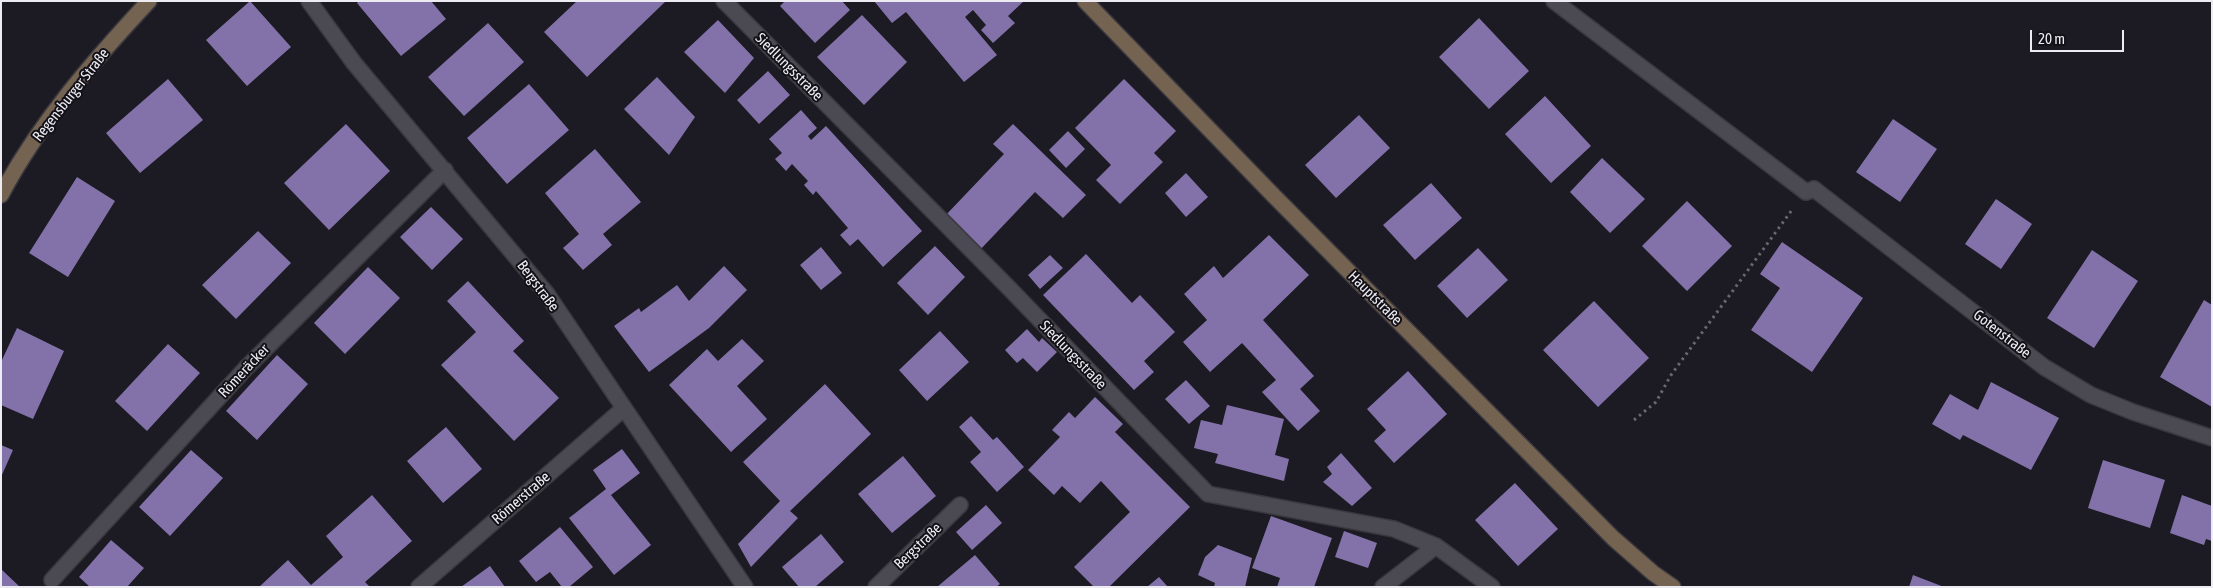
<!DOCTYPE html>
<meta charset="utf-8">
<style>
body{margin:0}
#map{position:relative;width:2213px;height:588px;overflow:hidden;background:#1c1a22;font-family:"Asap Condensed",sans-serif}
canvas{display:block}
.frame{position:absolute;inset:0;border:2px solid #edecf2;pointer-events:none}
.scale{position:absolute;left:2030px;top:30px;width:94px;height:22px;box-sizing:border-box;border:2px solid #edecf2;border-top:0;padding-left:6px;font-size:15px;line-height:18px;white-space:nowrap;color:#edecf2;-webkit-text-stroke:4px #131118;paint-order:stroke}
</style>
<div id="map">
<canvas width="2213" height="588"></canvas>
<div class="frame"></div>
<div class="scale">20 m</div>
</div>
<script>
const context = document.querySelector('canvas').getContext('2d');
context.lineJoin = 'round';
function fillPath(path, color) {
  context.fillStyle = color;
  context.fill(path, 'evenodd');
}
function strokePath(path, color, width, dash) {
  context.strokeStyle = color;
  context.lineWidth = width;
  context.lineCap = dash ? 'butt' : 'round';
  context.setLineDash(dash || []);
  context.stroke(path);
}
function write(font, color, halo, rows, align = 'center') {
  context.font = font + ' "Asap Condensed",sans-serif';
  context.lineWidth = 4;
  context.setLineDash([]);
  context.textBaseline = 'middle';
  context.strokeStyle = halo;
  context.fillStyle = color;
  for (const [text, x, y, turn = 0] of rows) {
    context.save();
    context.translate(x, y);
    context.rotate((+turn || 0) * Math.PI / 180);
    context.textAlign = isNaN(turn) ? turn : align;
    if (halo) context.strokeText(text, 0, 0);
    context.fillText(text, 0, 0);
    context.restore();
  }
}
fillPath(new Path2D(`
 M250 1 291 47 247 86 206 40Z
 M359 1H431L446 19 401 56 357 3Z
 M577 1H666L587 77 544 32Z
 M785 1H842L850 10 815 43 780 6Z
 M874 1H1024L1008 16 1015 23 993 43 981 30 986 25 973 10 965 17 997 55 964 82 906 12 892 23Z
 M862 15 907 62 864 105 817 57Z
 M1479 18 1529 71 1489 109 1439 57Z
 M718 20 754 58 725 93 684 52Z
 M488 23 524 62 464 116 428 77Z
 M768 71 790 95 759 124 737 100Z
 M657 77 695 117 669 155 624 109Z
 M168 79 203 120 140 173 106 133Z
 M1124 79 1176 131 1154 153 1163 162 1120 204 1096 180 1111 165 1075 128Z
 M529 84 569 130 507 184 467 138Z
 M1545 96 1591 146 1551 183 1505 134Z
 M801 110 817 128 808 136 811 140 826 126 922 231 883 267 858 239 850 246 840 235 848 228 816 191 813 195 804 185 808 181 792 164 786 171 775 159 782 153 769 139Z
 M1359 115 1390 148 1336 198 1305 165Z
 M1893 119 1937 149 1900 202 1856 172Z
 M346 124 390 171 329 230 284 183Z
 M1013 124 1086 195 1063 218 1035 192 978 252 943 218 1004 154 993 144Z
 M1068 131 1085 149 1066 168 1049 150Z
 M595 149 641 202 603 234 612 245 583 270 563 248 579 234 545 193Z
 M1602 158 1645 199 1610 233 1570 192Z
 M1186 173 1208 197 1186 217 1165 193Z
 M77 177 115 201 68 277 29 253Z
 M1431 183 1462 218 1415 260 1383 225Z
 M1996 199 2032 224 2001 269 1965 244Z
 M1687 201 1732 246 1687 291 1642 246Z
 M431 207 463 239 432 270 400 237Z
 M258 231 291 263 236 319 202 285Z
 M1269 235 1309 275 1263 320 1314 376 1300 389 1320 411 1298 431 1262 392 1276 380 1242 343 1210 372 1183 342 1207 320 1184 294 1214 266 1223 278Z
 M1782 242 1863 298 1812 372 1751 330 1780 288 1760 274Z
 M935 246 965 277 928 315 897 283Z
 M821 247 842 273 821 290 800 265Z
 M1478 248 1508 280 1467 318 1437 286Z
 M2092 250 2138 281 2094 348 2047 318Z
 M1086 254 1132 303 1140 295 1175 332 1144 361 1154 372 1134 390 1043 295Z
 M1050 255 1063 268 1040 289 1028 275Z
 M724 266 747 290 709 328 649 372 614 326 639 308 641 312 677 285 689 301Z
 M368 267 400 298 345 354 314 323Z
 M468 281 524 341 513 351 559 398 514 441 441 365 476 332 447 301Z
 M2204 300 2212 305V407L2160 377Z
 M1594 301 1649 358 1598 407 1543 350Z
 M17 328 64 351 33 419 1 405V362Z
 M1027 329 1039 342 1042 338 1057 352 1037 372 1023 358 1017 363 1005 350Z
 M940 331 969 362 927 401 899 370Z
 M742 339 764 361 737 386 767 419 731 452 669 385 707 349 718 361Z
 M168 344 200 373 147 431 115 401Z
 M277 355 308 384 257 440 226 411Z
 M1408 371 1447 414 1394 463 1374 441 1386 430 1367 409Z
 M1186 380 1210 406 1189 424 1165 399Z
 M1991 382 2059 418 2031 470 1963 435 1960 440 1932 424 1950 394 1978 410Z
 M825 384 871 434 790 511 798 518 751 567 738 544 780 501 743 462Z
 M1095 397 1123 424 1115 432 1190 507 1109 587H1094L1074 567 1130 512 1101 481 1080 503 1062 486 1054 495 1028 470 1060 437 1052 430 1069 412 1075 418Z
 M1227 405 1284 419 1275 455 1289 459 1284 481 1215 463 1218 454 1194 448 1201 420 1222 425Z
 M971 416 993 440 997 437 1024 467 997 492 970 462 981 452 959 427Z
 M446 427 482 469 443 503 407 461Z
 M1 445 13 450 1 477Z
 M622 449 640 473 611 495 651 545 614 575 569 518 606 489 593 470Z
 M191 450 223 478 170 536 139 507Z
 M1341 453 1372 488 1352 506 1323 482 1332 474 1327 467Z
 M903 456 936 496 892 533 858 494Z
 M2103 460 2165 480 2150 528 2088 508Z
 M1515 483 1558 529 1518 566 1475 520Z
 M372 495 412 541 365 582 370 587H259L288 560 311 585 343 557 326 536Z
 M2182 495 2212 506V541L2206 539 2204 545 2170 533Z
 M986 505 1002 523 972 550 956 532Z
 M1271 516 1332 538 1314 587H1277L1280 578 1252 568Z
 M560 527 593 567 569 587H562L550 572 536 582 519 561Z
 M1344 531 1377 543 1368 568 1335 557Z
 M821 534 844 562 815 587H799L782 567Z
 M111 540 144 568 127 587H90L79 577Z
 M1218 545 1252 558 1245 587H1214L1215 583 1198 575 1205 557Z
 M975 555 1000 584 996 587H937Z
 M490 566 505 587H461Z
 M1 569 20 587H1Z
 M1913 575 1944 587H1909Z
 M1159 577 1168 587H1147Z`), '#8372aa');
const lane = new Path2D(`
 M1554 1 1806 192 1814 189
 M876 587 960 505`);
const street = new Path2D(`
 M309 1 354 63 547 294 745 587
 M724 1 1008 287 1208 494 1394 529 1436 546 1492 587
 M1814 189 2044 367 2091 395 2133 412 2212 438
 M52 580 245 369 445 170
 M419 587 623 409
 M1383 587 1436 546`);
const secondary = new Path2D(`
 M1085 1 1273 195 1613 538 1653 573 1673 587
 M1 195C39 123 94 60 149 1`);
strokePath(lane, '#3a383e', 18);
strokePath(street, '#3a383e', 18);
strokePath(secondary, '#3a383e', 18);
strokePath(new Path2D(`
 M1634 420 1656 402 1671 375 1792 210`), '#69676f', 3, [2.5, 4]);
strokePath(lane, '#4b4952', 15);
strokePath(street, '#4b4952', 15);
strokePath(secondary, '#746351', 15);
write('15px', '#edecf2', '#131118', [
 ["Siedlungsstraße",789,67,45],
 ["Regensburger Straße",71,95,-52],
 ["Bergstraße",538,286,53],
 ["Hauptstraße",1375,298,45],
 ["Gotenstraße",2002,334,38],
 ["Siedlungsstraße",1073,355,46],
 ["Römeräcker",244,371,-47],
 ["Römerstraße",521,498,-41],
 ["Bergstraße",918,546,-44]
]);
</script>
